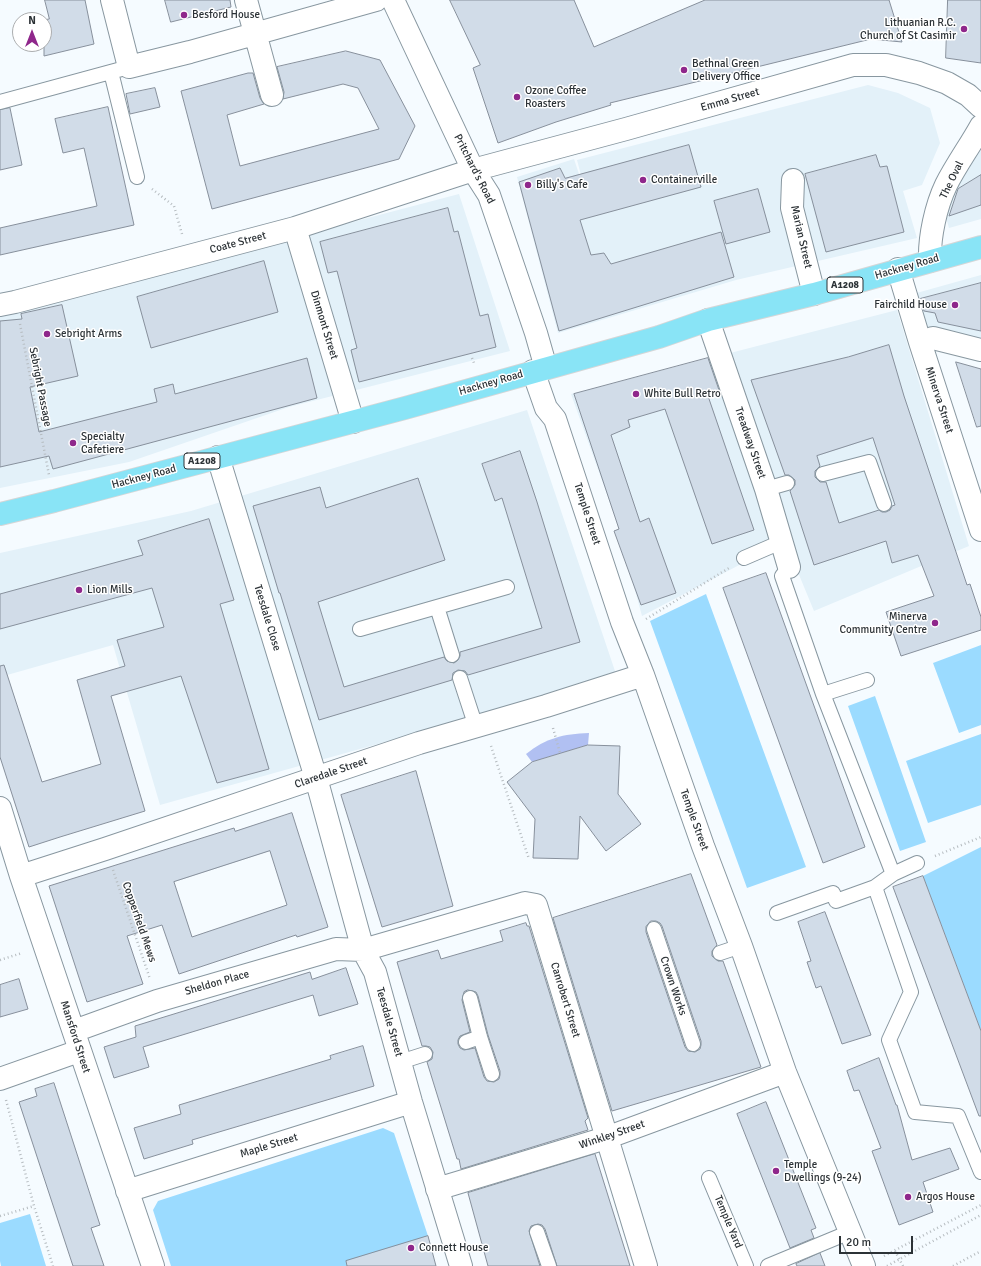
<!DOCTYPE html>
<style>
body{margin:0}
#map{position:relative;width:981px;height:1266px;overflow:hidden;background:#f5fbff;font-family:Signika,sans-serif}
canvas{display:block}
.north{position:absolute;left:12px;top:12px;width:40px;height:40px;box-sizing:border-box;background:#fff;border:1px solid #abadaf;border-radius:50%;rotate:0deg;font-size:11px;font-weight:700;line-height:16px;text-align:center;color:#2c3236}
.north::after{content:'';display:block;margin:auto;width:14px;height:18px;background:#8f278b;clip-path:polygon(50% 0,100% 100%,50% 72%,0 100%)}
.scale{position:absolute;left:839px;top:1236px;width:74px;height:18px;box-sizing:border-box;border:2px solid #2c3236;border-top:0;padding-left:5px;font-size:12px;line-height:14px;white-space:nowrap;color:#2c3236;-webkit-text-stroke:3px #fff;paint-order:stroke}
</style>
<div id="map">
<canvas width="981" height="1266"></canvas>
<div class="north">N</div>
<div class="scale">20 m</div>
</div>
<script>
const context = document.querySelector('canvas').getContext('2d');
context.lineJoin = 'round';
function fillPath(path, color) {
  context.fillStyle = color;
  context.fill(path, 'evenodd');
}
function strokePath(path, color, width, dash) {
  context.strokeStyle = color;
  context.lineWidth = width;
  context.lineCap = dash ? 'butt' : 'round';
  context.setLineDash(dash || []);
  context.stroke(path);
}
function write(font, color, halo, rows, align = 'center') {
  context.font = font + ' Signika,sans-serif';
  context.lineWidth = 3;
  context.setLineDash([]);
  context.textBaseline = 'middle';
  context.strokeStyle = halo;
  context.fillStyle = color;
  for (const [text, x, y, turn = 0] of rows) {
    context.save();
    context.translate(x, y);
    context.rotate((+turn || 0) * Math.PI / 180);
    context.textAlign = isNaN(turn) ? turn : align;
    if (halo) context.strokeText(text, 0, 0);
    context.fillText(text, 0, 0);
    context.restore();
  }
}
fillPath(new Path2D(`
 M868 85 898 93 930 108 940 143 922 185 903 191 917 238 736 280 558 333 517 177 574 159 587 198 577 160Z
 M981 149V219L949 228 946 218 951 191Z
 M459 194 510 351 289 407 129 462 0 488V307L147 276Z
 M981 275V345L929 335 913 294Z
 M897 310 969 546 814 611 785 541 642 616 615 517 571 394Z
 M527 410 617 677 160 805 113 645 0 677V553L191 511Z`), '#e3f1f9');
fillPath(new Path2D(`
 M706 594 806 867 747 888 650 621Z
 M981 645V725L959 733 933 663Z
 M875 696 926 842 900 851 848 706Z
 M981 734V805L928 823 906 761Z
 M981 847V1031L923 876Z
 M383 1128 394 1133 428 1236 353 1266H171L153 1210 158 1201Z
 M30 1214 46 1266H1L0 1261V1223Z`), '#9bdbff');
fillPath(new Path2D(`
 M589 733 588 745 532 762 526 754C546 738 563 734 589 733Z`), '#b1c0f2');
const building = new Path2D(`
 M45 0H85L94 44 44 56V20L49 19Z
 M165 0H230L231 7 171 22Z
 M450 0H574L594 47 705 0H889L902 42 871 39 610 103 611 105 556 122 498 143 473 68 480 65Z
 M948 0H981V63L946 58Z
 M346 51 380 60 415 126 399 159 212 209 181 91 248 73H253L260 98 264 104 227 115 240 166 379 129 358 88 343 84 283 99 284 92 277 67Z
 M155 88 160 107 130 114 126 94Z
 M108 107 134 225 0 255V228L97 206 84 148 63 153 55 119Z
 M10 108 22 165 0 170V110Z
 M689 145 701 187 580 220 591 255 604 253 611 264 721 232 734 277 559 331 519 182 560 168 565 178Z
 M876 155 880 167 887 166 904 232 826 252 805 174Z
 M981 175V205L949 216 958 189Z
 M758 189 770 232 726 244 714 201Z
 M448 208 454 232 458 231 480 316 488 314 496 347 359 382 351 350 357 348 337 271 328 273 320 242Z
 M264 261 278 312 151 348 137 297Z
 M981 283V331L938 322 935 313 924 311 920 299Z
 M62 305 78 376 30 387 39 432 157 402 154 389 173 384 175 394 307 358 317 398 53 469 49 456 0 467V321L22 319 21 314Z
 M889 345 904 396 967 585 970 584 981 617V630L901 656 886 612 934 596 918 555 892 563 886 541 814 565 790 491 795 485V480L789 475H785L751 380 848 357ZM873 438 895 505 892 506 890 510 886 512H882L879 510 839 523 826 482H820L815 477V471L820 466 817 456Z
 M708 358 720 393 708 396 754 530 712 544 665 409 628 420 630 427 611 435 640 522 649 518 676 593 641 605 614 531 619 529 574 394Z
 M956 362 981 369V426L977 427Z
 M520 451 537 502 580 642 468 675 465 671 458 670 453 673 452 680 319 720 280 593H279L253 506 320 487 326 508 418 478 445 560 318 602 344 687 444 657 447 661 454 663 458 660 460 656V652L542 628 502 498 495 501 482 464Z
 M209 519 234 600 220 604 269 769 217 783 181 676 111 696 145 811 60 837 29 847 0 757V666L4 665 42 782 101 764 77 680 125 666 117 640 164 627 152 588 0 629V594L143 555 138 541Z
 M766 573 865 847 823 863 723 588Z
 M588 745 620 746 618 794 641 824 606 851 580 816 578 859 533 858 535 819 507 782 532 762Z
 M416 771 453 906 382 927 341 795Z
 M292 813 328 927 297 937 296 935 179 974 162 925 127 936 143 984 87 1002 49 886 234 828 235 831ZM270 851 287 905 192 937 174 882Z
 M691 874 717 945 712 951V956L718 961H723L761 1067 612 1111 553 918ZM651 921H656L660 923 662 926 701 1041V1045L700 1049 695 1052 688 1051 685 1047 646 932V927Z
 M923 876 981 1031V1116H979L893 887Z
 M825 912 871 1035 842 1044 821 986 816 988 807 962 811 961 798 922Z
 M526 923 527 926H529L588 1118 585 1121 588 1130 461 1169 459 1159H457L427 1062 432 1059 433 1052 430 1047 426 1046H422L397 962 438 950 441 959 503 941 500 931ZM468 990 476 992 478 996 488 1035 500 1071V1075L499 1079 494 1082 487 1081 484 1077 475 1048 464 1050 460 1048 458 1044V1040L460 1036 470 1032 462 1000 464 992Z
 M346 968 358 1004 319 1016 313 995 143 1047 149 1067 114 1078 104 1047 136 1037 135 1026 310 972 312 979Z
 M19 979 28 1009 0 1017V985Z
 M363 1046 374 1086 192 1140 193 1144 144 1159 134 1128 181 1114 179 1105 331 1059 330 1056Z
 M879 1058 896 1105H897L912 1160 950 1148 959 1169 923 1182 933 1212 899 1225 872 1151 881 1148 859 1090 854 1091 847 1071Z
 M54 1083 100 1225 91 1228 104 1266H73L19 1102 37 1096 35 1089Z
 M766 1102 816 1228 811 1230 814 1238 790 1248 737 1114Z
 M595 1154 630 1266H557L545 1229 542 1225 538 1224 531 1226 529 1231 540 1266H488L468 1193Z
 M428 1236 436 1266H347L346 1261Z
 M820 1253 825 1266H797L796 1264Z`);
fillPath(building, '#d1dce8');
strokePath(building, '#87909c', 1);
const lane = new Path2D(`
 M111 72 137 177
 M0 102 129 67
 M823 474 869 462 884 504
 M766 489 787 483
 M744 558 781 542
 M789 567 782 576 823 694 893 874
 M437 607 452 655
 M360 629 507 587
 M460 678 476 727
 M823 694 867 680
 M875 887 893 874 917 863
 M777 913 833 893 836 901 875 887 911 992 889 1040 915 1112 958 1116 981 1172
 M654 929 693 1044
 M720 953 741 946
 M470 998 480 1037 492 1074
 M466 1042 480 1037
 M400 1062 425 1054
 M709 1178 746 1266
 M537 1232 549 1266
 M768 1266 850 1232`);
const street = new Path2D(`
 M112 0 129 67 190 52 376 0
 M246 0 272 95
 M393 0 473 170 489 195 536 333 546 368
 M793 180 792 208 814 294
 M295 228 353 422
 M930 261C929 237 936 206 946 185 956 165 970 146 981 126
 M898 269 920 342 981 530
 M0 305 15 302 295 228 473 170 626 129 853 65H886L919 73 947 83 968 95 981 107
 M708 320 766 489 789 567
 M920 342 933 338 981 350
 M533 371 546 408 555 419 622 622 643 675 703 846 741 946 785 1072 864 1266
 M218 457 316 778 363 950 375 972 411 1102 461 1266
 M0 808 21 876 153 1266
 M21 876 105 849 419 743 546 706 643 675
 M74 1031 157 1001 336 949 363 950 525 903 536 905 646 1266
 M0 1079 79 1051
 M437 1189 606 1138 785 1072
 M127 1191 411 1102`);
const primary = new Path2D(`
 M0 514 54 501 405 408 659 337 708 320 814 294 981 247`);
strokePath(lane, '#8897a0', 16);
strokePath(street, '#8897a0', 24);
strokePath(primary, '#d5d6d7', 24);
strokePath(new Path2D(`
 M152 189 174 206 182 234
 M20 324 49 475
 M472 358 474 363
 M646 619 729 568
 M553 728 560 753
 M491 746 529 859
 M935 856 981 837
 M113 870 150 979
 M0 960 22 953
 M6 1100 34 1206 53 1266
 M0 1216 34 1206
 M895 1251 903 1266
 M884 1256 981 1205
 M887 1266 981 1215
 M953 1266 981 1251`), '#b6bcc0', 2.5, [1, 3]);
strokePath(lane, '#fff', 14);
strokePath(street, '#fff', 22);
strokePath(primary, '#89e4f6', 22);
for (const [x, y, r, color] of [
 [184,15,4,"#8f278b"],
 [964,29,4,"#8f278b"],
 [684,70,4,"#8f278b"],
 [517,97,4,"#8f278b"],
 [643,180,4,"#8f278b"],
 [528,185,4,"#8f278b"],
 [955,305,4,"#8f278b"],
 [47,334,4,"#8f278b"],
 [636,394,4,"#8f278b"],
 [73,443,4,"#8f278b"],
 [79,590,4,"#8f278b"],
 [935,623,4,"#8f278b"],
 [776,1171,4,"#8f278b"],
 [908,1197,4,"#8f278b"],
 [411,1248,4,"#8f278b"]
]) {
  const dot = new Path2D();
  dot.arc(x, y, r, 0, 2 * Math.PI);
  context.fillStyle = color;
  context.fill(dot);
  strokePath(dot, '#fff', 1.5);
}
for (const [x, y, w] of [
 [845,285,36],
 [202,461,36]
]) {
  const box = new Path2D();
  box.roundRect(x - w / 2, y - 8, w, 16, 3);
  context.fillStyle = '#fff';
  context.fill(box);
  strokePath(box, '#2c3236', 1);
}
write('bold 10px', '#2c3236', null, [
 ["A1208",845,285],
 ["A1208",202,461]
]);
write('11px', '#2c3236', '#fff', [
 ["Besford House",192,15],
 ["Lithuanian R.C.",956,23,"right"],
 ["Church of St Casimir",956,36,"right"],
 ["Bethnal Green",692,64],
 ["Delivery Office",692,77],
 ["Ozone Coffee",525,91],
 ["Roasters",525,104],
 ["Containerville",651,180],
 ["Billy's Cafe",536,185],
 ["Fairchild House",947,305,"right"],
 ["Sebright Arms",55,334],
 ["White Bull Retro",644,394],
 ["Specialty",81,437],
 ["Cafetiere",81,450],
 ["Lion Mills",87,590],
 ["Minerva",927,617,"right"],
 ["Community Centre",927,630,"right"],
 ["Temple",784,1165],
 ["Dwellings (9-24)",784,1178],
 ["Argos House",916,1197],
 ["Connett House",419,1248]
], 'left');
write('11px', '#2c3236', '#fff', [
 ["Emma Street",730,100,-16],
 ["Pritchard's Road",474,169,63],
 ["The Oval",952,180,-64],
 ["Marian Street",801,237,77],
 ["Coate Street",238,243,-15],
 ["Hackney Road",907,267,-16],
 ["Dinmont Street",324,325,73],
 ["Hackney Road",491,383,-16],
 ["Sebright Passage",40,387,79],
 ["Minerva Street",939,400,72],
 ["Treadway Street",750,443,71],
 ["Hackney Road",144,477,-15],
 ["Temple Street",587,514,72],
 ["Teesdale Close",267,618,73],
 ["Claredale Street",331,773,-19],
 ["Temple Street",694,820,70],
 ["Copperfield Mews",139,922,71],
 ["Sheldon Place",217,983,-16],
 ["Crown Works",673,986,71],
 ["Canrobert Street",565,1000,73],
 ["Teesdale Street",389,1022,74],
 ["Mansford Street",75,1037,72],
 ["Winkley Street",612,1135,-19],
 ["Maple Street",269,1146,-17],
 ["Temple Yard",728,1222,67]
]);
</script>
